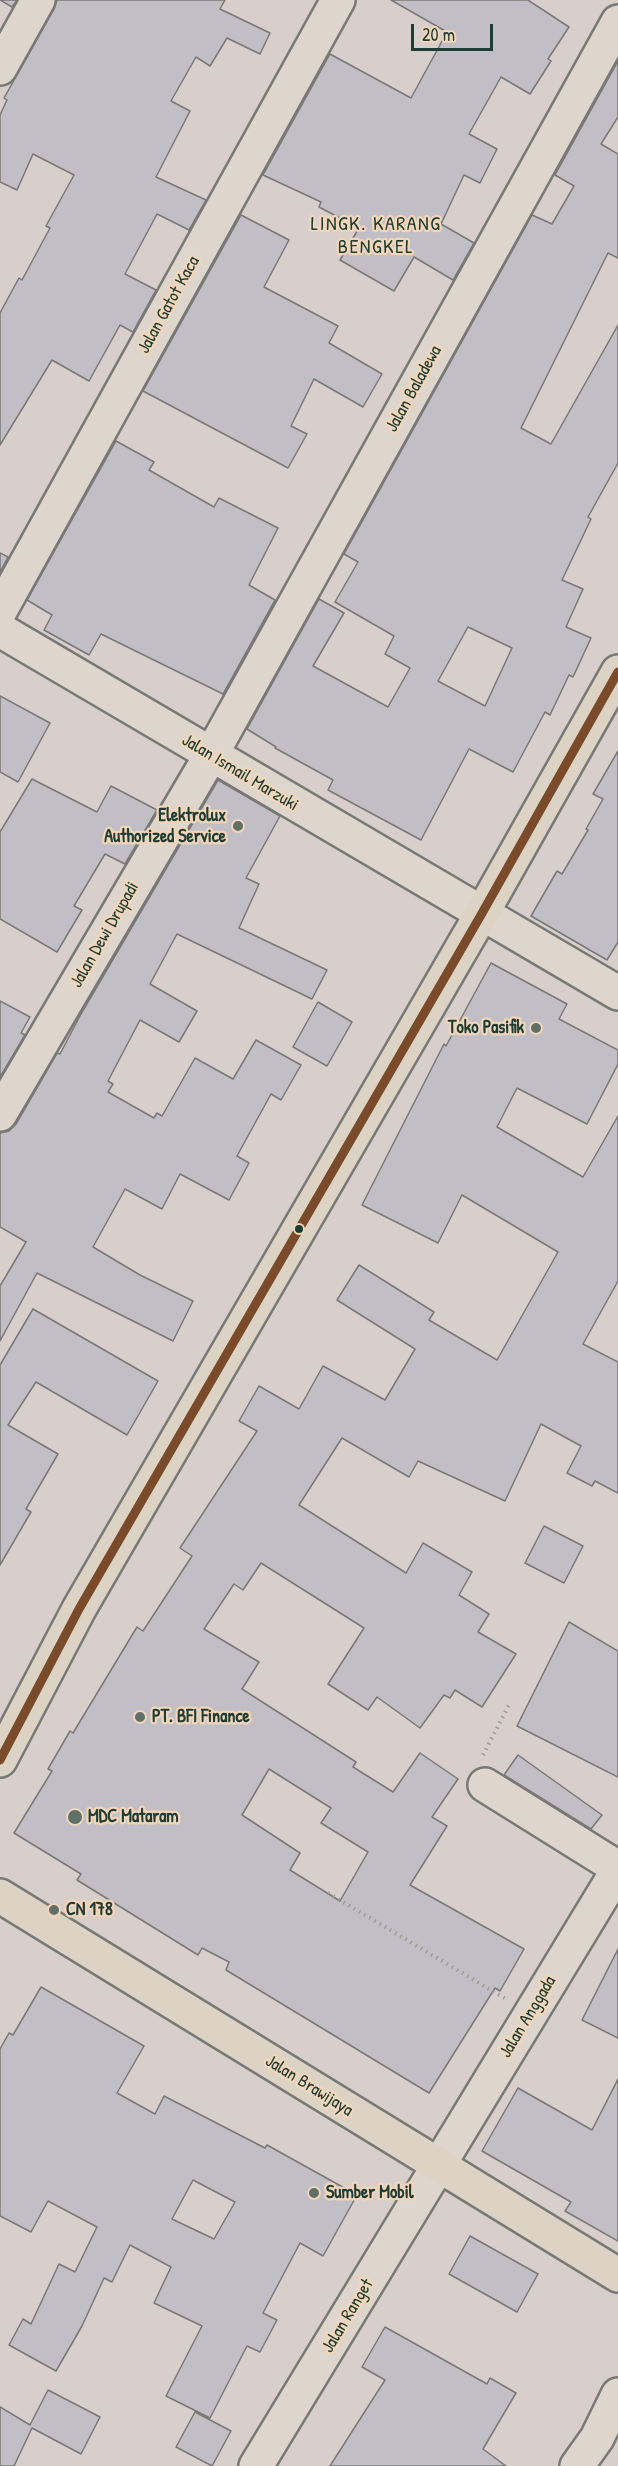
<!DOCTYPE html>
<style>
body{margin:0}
#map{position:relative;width:618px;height:2466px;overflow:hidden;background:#d8cecb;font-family:"Patrick Hand",sans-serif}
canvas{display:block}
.scale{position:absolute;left:411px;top:24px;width:82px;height:27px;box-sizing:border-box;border:3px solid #1f3d34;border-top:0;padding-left:8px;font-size:18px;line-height:21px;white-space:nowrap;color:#1f3d34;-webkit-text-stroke:4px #f2d6b9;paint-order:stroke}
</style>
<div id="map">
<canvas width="618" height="2466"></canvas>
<div class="scale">20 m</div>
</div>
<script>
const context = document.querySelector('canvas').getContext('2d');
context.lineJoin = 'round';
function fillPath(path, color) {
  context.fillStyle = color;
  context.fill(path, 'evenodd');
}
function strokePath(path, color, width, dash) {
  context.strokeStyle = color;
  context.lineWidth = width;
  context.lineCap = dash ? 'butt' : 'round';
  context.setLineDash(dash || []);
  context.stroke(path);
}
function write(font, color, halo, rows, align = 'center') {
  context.font = font + ' "Patrick Hand",sans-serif';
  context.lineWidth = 4.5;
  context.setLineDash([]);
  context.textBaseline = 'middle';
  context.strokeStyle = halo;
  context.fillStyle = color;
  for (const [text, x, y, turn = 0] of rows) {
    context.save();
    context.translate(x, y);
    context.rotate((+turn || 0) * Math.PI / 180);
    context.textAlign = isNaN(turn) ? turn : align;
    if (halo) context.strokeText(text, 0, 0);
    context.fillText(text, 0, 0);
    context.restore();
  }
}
const building = new Path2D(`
 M0 0H17L12 7Z
 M57 0H225L220 9 270 33 260 54 227 38 210 66 196 57 171 101 190 111 156 177 206 200 189 230 157 214 125 274 156 290 133 332 120 325 89 381 52 360 0 445V313L19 278 22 280 50 228 46 226 74 175 33 154 17 190 0 182V115L7 100 4 98 54 9Z
 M391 0H528L569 27 548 59 551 61 530 94 501 77 469 134 497 149 480 183 464 175 441 224 474 243 453 280 414 257 394 291 340 260 359 228 319 207 321 202 263 175 330 54 411 98 447 32Z
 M618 61V117L601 144 618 154V258L608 253 521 428 551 444 618 325V463L588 517 591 519 562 580 583 589 566 627 591 638 573 677 569 675 550 715 545 712 513 772 469 749 421 840 328 790 333 780 275 748 276 747 247 729 319 599 344 613 313 666 388 707 410 668 385 654 394 636 335 602 358 562 344 554 532 215 552 224 574 186 555 175ZM468 627 512 648 485 706 438 681Z
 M241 215 289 240 264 287 338 326 329 343 382 374 363 407 314 379 291 426 307 434 288 468 143 391Z
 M116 441 154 462 149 470 214 507 219 498 278 528 249 585 275 600 223 694 101 634 89 655 44 630 52 615 27 600Z
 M0 553 8 557 0 572Z
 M0 696 50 723 18 782 0 772Z
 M618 751V942L607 960 531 916 557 871 562 874 588 830 586 829 603 799 593 794Z
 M32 779 97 812 111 786 157 810 125 864 105 854 74 906 82 910 57 952 0 919V832Z
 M218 780 280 816 246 878 259 884 239 928 327 970 312 999 177 934 150 984 197 1011 179 1042 140 1020 108 1081 113 1084 108 1092 154 1118 157 1113 162 1116 195 1058 233 1079 256 1040 301 1065 281 1100 271 1094 237 1156 249 1163 229 1200 180 1174 162 1209 125 1189 93 1247 140 1275 193 1301 173 1341 37 1273 0 1341V1286L26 1242 0 1227V1133L9 1131 16 1124 57 1053 60 1054 81 1014Z
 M491 963 567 1004 559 1019 618 1050V1064L587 1124 517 1088 497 1127 583 1177 618 1116V1281L583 1344 618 1362V1493L595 1481 592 1486 567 1473 581 1446 541 1424 505 1501 418 1461 409 1477 342 1438 299 1505 406 1573 423 1543 472 1572 459 1595 489 1614 478 1632 516 1654 482 1707 455 1690 450 1698 444 1695 420 1728 377 1697 368 1710 328 1684 364 1628 261 1563 243 1590 234 1584 204 1629 259 1662 242 1689 356 1762 353 1767 393 1792 420 1753 458 1779 432 1817 447 1826 410 1885 524 1949 500 1991 495 1988 429 2093 226 1970 229 1962 202 1948 198 1955 77 1880 81 1874 14 1833 52 1771 48 1769 70 1731 73 1733 137 1627 143 1631 192 1556 180 1548 257 1431 239 1421 259 1386 299 1409 323 1366 385 1400 415 1349 337 1300 359 1265 434 1312 429 1320 497 1360 558 1252 462 1195 438 1243 362 1205 444 1044 446 1046ZM269 1769 331 1808 321 1823 368 1852 340 1901 290 1870 300 1853 242 1815Z
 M0 1001 30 1017 21 1033 25 1035 0 1077Z
 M318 1002 352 1022 327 1066 293 1047Z
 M33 1309 158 1381 127 1435 36 1382 8 1425 58 1454 26 1509 31 1512 0 1565V1365Z
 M544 1526 583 1546 564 1583 525 1563Z
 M569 1622 618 1651V1777L517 1726Z
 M518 1755 602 1815 591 1829 504 1775Z
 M618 1949V2038L582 2020Z
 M41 1987 144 2046 117 2093 155 2114 164 2096 265 2148 267 2145 357 2195 323 2256 300 2243 263 2313 277 2320 260 2352 247 2346 210 2418 166 2396 202 2326 154 2303 171 2267 130 2245 112 2282 104 2278 82 2326 56 2371 9 2345 23 2319 31 2324 59 2264 75 2272 97 2227 48 2201 31 2232 0 2216V2049L9 2033 13 2035ZM193 2180 235 2202 214 2239 172 2219Z
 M618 2079V2241L565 2211 571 2202 482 2151 518 2088 592 2130Z
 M470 2236 538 2274 517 2312 449 2274Z
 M385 2327 487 2384 490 2378 516 2393 483 2449 506 2466H330L385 2380 362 2367Z
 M48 2390 100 2417 81 2454 32 2428 14 2466H0V2407L30 2425Z
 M195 2412 231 2431 212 2466 176 2447Z`);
fillPath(building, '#c1bec5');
strokePath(building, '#787976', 1.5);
const minor = new Path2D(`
 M0 68 38 0
 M0 611 338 0
 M0 630 618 993
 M0 1114 211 755 618 22
 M485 1785 618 1868
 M256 2466 618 1870
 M577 2466 597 2438 618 2395`);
const major = new Path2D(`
 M0 1760 79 1609 481 915 618 672
 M0 1896 618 2275`);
strokePath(minor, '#787976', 38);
strokePath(major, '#787976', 38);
strokePath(new Path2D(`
 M483 1755 510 1703
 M328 1893 506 1999`), '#a09d95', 4, [1.5, 4.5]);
strokePath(minor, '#ded5cc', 33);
strokePath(major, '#ddd3c5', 33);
strokePath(new Path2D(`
 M0 1760 79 1609 481 915 618 672`), '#7a4b2a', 9);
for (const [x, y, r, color] of [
 [238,826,6,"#607069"],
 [536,1028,6,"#607069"],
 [299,1229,5,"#1f3d34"],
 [140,1717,6,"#607069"],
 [75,1817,8,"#607069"],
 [54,1910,6,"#607069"],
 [314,2193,6,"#607069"]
]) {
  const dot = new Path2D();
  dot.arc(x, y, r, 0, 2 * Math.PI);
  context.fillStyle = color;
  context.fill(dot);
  strokePath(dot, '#f2d6b9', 2);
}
write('18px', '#1f3d34', '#f2d6b9', [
 ["Jalan Gatot Kaca",169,305,-61],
 ["Jalan Baladewa",414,389,-61],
 ["Jalan Ismail Marzuki",240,773,31],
 ["Jalan Dewi Drupadi",105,935,-60],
 ["Jalan Anggada",528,2017,-59],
 ["Jalan Brawijaya",309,2086,32],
 ["Jalan Ranget",348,2316,-59]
]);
write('bold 18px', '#1f3d34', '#f2d6b9', [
 ["Elektrolux",226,816,"right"],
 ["Authorized Service",226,837,"right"],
 ["Toko Pasifik",524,1028,"right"],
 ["PT. BFI Finance",152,1717],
 ["MDC Mataram",88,1817],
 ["CN 178",66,1910],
 ["Sumber Mobil",326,2193]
], 'left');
context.letterSpacing = '1.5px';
write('20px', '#1f3d34', '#f2d6b9', [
 ["LINGK. KARANG",376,225],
 ["BENGKEL",376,248]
]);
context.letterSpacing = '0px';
</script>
